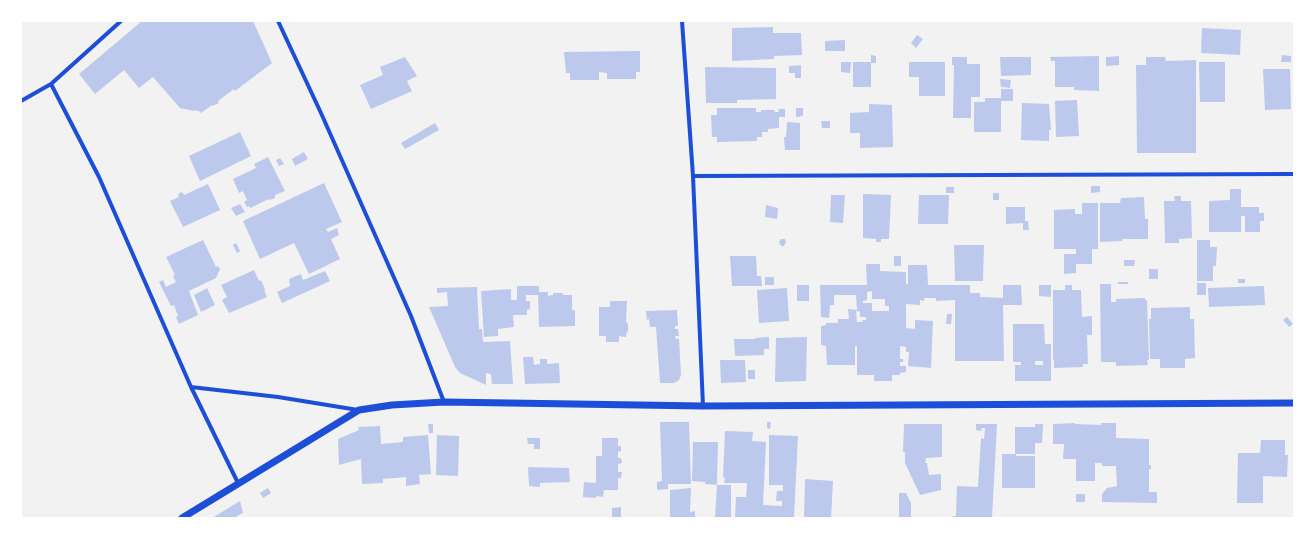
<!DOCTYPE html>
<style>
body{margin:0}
#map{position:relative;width:1315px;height:539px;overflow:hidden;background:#f2f2f2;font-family:"Source Sans 3",sans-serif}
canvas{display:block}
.frame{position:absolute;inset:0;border:22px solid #fff;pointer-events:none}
</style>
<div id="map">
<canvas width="1315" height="539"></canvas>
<div class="frame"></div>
</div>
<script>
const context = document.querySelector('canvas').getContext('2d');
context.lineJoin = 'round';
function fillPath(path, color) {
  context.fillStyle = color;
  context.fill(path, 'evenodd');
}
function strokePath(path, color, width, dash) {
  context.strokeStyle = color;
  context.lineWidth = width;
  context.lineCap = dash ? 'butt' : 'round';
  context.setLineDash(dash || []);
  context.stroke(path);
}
fillPath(new Path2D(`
 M142 21H253L272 63 235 91 234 89 218 101 219 103 212 106V105L201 113 199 111H197L195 110 194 111 180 108 153 77 139 88 124 70 95 94 79 74Z
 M773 27V33H801L802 55 774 56V59L732 61V28Z
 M1202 28 1241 30 1240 55 1201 53Z
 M917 35 923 39 916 48 911 43Z
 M845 40V51H825V41Z
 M640 51V72H636V79H607V73L599 72V80H570V73H566L564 52Z
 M871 55 876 56V63H871V87H853V62H871Z
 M1282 55 1291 56V62H1281Z
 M1099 56V91L1074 90V87H1055V61H1051L1050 57Z
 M1119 56V65L1106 66V57Z
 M405 57 417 76 407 81 412 91 371 109 360 85 383 75 380 67Z
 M952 57H967V64H980V97H971V118H953L954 65H952Z
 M1000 57H1031V75L1001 76Z
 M1146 57H1165L1166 61 1196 60V153H1137L1136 65H1146Z
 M841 62H851L850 73 841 72Z
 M909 62H945V96H919V77H909Z
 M1199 62H1225V102H1200Z
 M801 65V78H795V73H789V66Z
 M705 67 776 68V99L737 100V103H706Z
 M1263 69H1290L1291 109 1265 110Z
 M1000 79 1011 80 1010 88 1001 87Z
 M1001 89H1013V101H1001V132H974V102H985V98H1001Z
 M1077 100 1079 136 1056 137 1055 101Z
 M1022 103 1049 104 1051 130H1049V141L1021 140Z
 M869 104 892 105 893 147 860 148V133H850V113L869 112Z
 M717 108H756V112H761V110H774L775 112H779L778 109H785V117H779V128L768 129V132H762V137H757V141L717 142V137H712L711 115H717Z
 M796 108H803V116L796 117Z
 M821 121H830V128H822Z
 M787 122 800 123V150H785L784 137H786Z
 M435 123 439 130 405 149 401 143Z
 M240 132 251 156 200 181 189 156Z
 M304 152 308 159 295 166 292 159Z
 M268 157 285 191 275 195V198L270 200 269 199 250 208 249 206 247 207 244 202 247 200 243 191 239 193 233 179 256 168 254 164Z
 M280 158 284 164 279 166 276 160Z
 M324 183 342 222 326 229 328 232 337 228 339 235 331 239 340 259 309 274 294 243 260 259 243 221Z
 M208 184 220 210 183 227 170 201 179 197 178 194 182 192 184 195Z
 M1091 186H1100V192L1091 193Z
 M946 187H954V193H946Z
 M1230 189H1241V207H1259V213H1264V221H1260V232H1245V216H1241V232H1209V201L1230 200Z
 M993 193H999V200H993Z
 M863 194 891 195 889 239H881V242H876V239L863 238Z
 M831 195H845L843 223 830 222Z
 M919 195H949L948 224H918Z
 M1174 196H1181V201H1191L1192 238 1179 239V243H1165L1164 201H1175Z
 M1144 197 1145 219H1148V239H1122V241L1100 242V203H1120L1121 198Z
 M1082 203H1098V249H1092V264H1076V273L1064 274V254H1076V249H1054V210L1075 209V214H1082Z
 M240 204 245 212 236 216 231 208Z
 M766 205 778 208 777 219 765 217Z
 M1006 207H1025V221H1028L1029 230H1023V223L1006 224Z
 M781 239H785L786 242 784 246H781L779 242Z
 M203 240 216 267 218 266 220 269 216 278 189 291 198 315 179 324 176 317 178 316 174 305 171 306 159 282 163 280 166 287 176 282 173 276 175 275 166 257Z
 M1197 240H1210V247H1217L1216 266H1213V281H1197Z
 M236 243 240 251 237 253 233 245Z
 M954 245H984L983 281H955Z
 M730 256H756L757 276H761L762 286H732Z
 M894 256H901V266H894Z
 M1124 260H1135L1134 266H1124Z
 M866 264H880V271L906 272V284H908V265H927L928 285H970V293H980V297L1003 298V285H1021L1022 305H1003L1004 361H955V300L936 301V298H924V301L920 300V305L906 304V328L915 329V320L933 321 931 368 908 366 909 352H906V347L900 346V359H903V362H900V366H906V372L900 373V375H892V381H874V375H857V346H855V365H827L826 346 821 345V326L826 325V323H838V319H849L848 309 857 310 856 295H834V305H830L829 318 821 317 820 285H867ZM872 291V299H885V306H889V311H872V303H863V301L867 300V292ZM856 311 860 312V317H866V320H862L863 322H857Z
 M1149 269H1158V279H1149Z
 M254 270 259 281 261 280 265 289 264 290 267 297 229 313 222 300 227 297 221 285Z
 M325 271 330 281 282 303 277 292 290 286 289 279 301 274 303 280Z
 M765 277H774V285H765Z
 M1238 279H1245V283H1238Z
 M1118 282H1128V284H1118Z
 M1197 283H1206V295H1197Z
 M1100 284H1111V302H1116V299L1145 298V300H1147L1149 360H1147L1148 365 1116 366V362H1101Z
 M797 285H809V301H797Z
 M1039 285H1051V297L1039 296Z
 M1065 285H1072V290H1081L1082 317 1092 316V335H1087L1088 364H1083V367L1054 368V359L1053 360V290H1065Z
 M517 286H539V292H548V296L553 295V293H563V295H572V310H575V326L539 327 538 295H526V301H530V309L527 310V315H513L514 327 498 329V336L484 337 481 291 511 289V300H517Z
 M1264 286 1265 305 1209 307 1208 288Z
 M477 287 479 329H482L483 342 510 341 513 384H492L491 374 486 373V385L460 373 455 367 429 307 448 306 447 292 437 293V288Z
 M207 288 215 305 201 312 194 295Z
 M787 288 789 321 759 323 757 290Z
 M610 301H627L626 322 628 324V331L626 334V337L619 336V342H606V336H599V307H610Z
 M1190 307V319H1194L1195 358 1185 359V368H1160V359H1150L1149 319H1151V308Z
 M677 310 678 326H675V329H678L679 336H675L676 339H679L681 375 679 380 674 383H660L656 327H650L649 319 647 320 646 311Z
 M947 314H952L951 324H946Z
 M1287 317 1293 324 1289 327 1283 320Z
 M1013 324H1044L1045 344H1051V381H1015V365H1021V362H1013ZM1035 361H1043V365H1035Z
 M769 337V349H764V355L735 356 734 339H755V338Z
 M807 337 806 381 775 382 776 338Z
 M523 357H533L534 365 540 364V359H547V364L559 363 560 383 525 384Z
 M720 360H745L746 382 721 383Z
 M748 370H755V379H748Z
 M660 422H689L691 484H668V489L657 490V482L662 481Z
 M767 422H771L770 429 767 428Z
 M1075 423V424L1101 425V423H1116V438L1149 439V465H1151V469H1149V492H1157V503L1102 502V494L1107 488 1117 486 1116 466H1102V463H1095V481H1076V459H1063L1064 444H1053V424Z
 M428 424H433V433H429Z
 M904 424H942V457L926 458 925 463H927L929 475 941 474V490L920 495 905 463V452H903Z
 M976 424H997L992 518H953V516H956L957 486 978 487 981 438 984 439 985 428H982L981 431 976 430Z
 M1035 424H1043L1042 443H1035V454H1016V456H1035V488H1002V454H1015V427H1035Z
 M380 426 381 444 403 442V437L428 435 431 474 419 475 420 484 406 486V477L383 479V483L362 484 361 459 339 465 338 439 359 430 358 427Z
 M725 431 753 432 752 441 766 442 763 505 782 506V501H776L777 491H783V485H769V435L798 436 794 518H735L736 497H746L747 483H724L725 478 723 477Z
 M437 435 459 436 458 476 436 475Z
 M527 438H540V449H534V444H528Z
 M602 438H618V446H621V451L618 452V458H621L622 463 618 464V472H622L621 478H618V490H604L603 497 596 496V498L583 497 584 482 596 483V456H602Z
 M1261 440H1285V455H1288L1287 477 1263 476V503H1237L1238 453H1260Z
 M693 442H718L717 485 705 484V482L692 481Z
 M528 467 569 468 570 482 540 483V487L529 486Z
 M805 479 833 481 831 518H804Z
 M717 485H731V518H715Z
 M268 488 271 493 263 498 260 493Z
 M691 488 690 512 695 511V518H670V490Z
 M899 493H906L911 503V518H899Z
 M1076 494H1085V502H1076Z
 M240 501 243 513 237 516V518H212Z
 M621 507V517H612V508Z`), '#bdc9ec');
strokePath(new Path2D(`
 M278 21 321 113 411 316 444 402
 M682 21 693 176 703 406
 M51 84 99 177 191 387 238 483
 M21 101 51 84 121 21
 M693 176 1294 174
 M191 387 278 397 358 410`), '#1d4ed8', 4);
strokePath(new Path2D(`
 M182 518 359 410 392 405 444 402 703 406 1294 403`), '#1d4ed8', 7);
</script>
